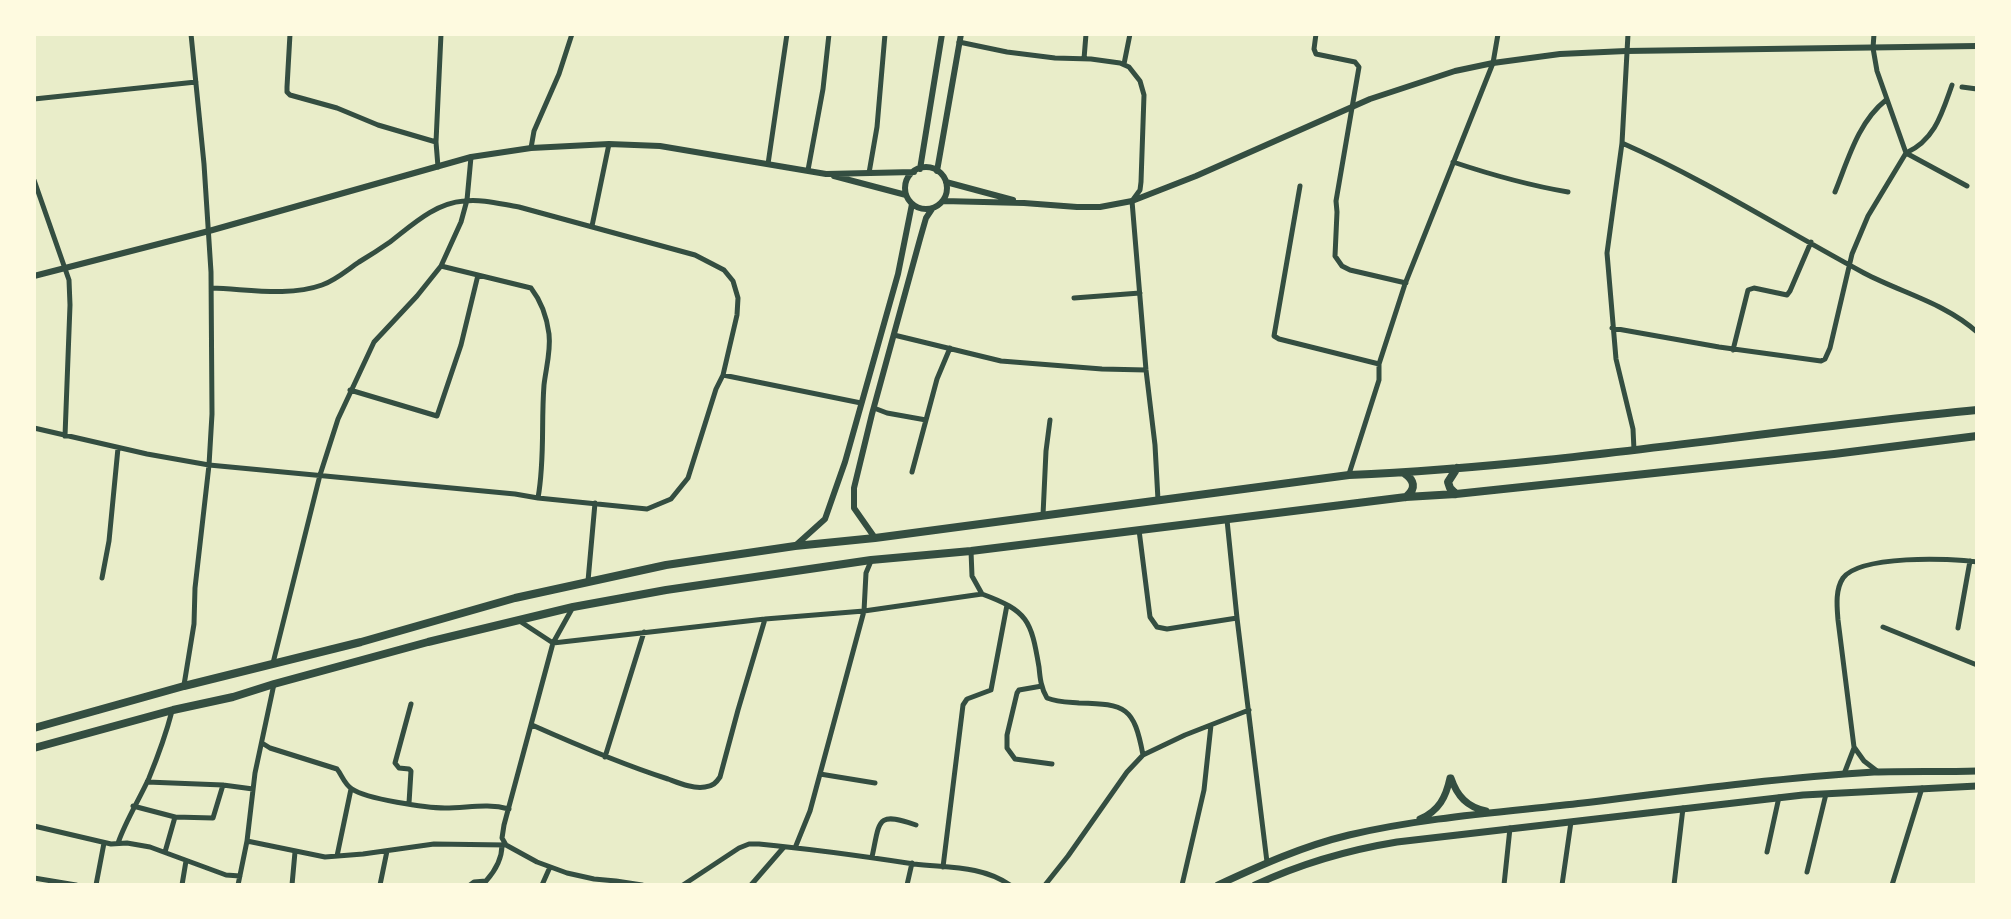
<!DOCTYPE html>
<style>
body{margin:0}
#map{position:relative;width:2011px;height:919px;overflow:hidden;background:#e9edc9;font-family:"PT Sans Narrow",sans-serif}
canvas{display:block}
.frame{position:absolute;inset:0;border:36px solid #fefae0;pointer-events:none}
</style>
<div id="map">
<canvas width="2011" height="919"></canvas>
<div class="frame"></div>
</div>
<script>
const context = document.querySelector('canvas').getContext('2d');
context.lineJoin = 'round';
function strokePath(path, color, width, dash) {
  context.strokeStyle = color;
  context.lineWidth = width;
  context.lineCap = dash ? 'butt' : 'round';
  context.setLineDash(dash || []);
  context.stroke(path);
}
strokePath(new Path2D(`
 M290 34 287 87V92L290 95 337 108 378 125 436 142
 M1316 34 1314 49 1316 54 1355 62 1359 67 1336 201 1337 212 1335 256 1342 266 1350 270 1406 283
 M1628 34 1622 143 1607 253 1616 359 1633 429 1634 450
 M959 42 1007 52 1055 58 1091 59 1120 63 1129 67 1140 81 1144 95 1141 182 1140 190 1132 201 1146 370 1155 445 1158 500
 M1084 59 1086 34
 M1124 64 1130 34
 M1962 87 1977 89
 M34 99 196 82
 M1622 143C1706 180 1784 230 1864 273 1902 293 1945 303 1977 332
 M531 148 534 131 559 74 572 34
 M1906 153C1935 140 1942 113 1952 85
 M1906 153 1967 186
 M1453 162C1492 175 1527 185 1568 192
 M768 164 787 34
 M438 167 436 142 441 34
 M808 170 823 89 829 34
 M869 173 877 127 885 34
 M34 180 69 280 70 305 65 436
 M1300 186 1274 336 1279 339 1379 364
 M1835 192C1848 160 1858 122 1886 100
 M592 226 609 144
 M441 266 531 288C541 301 547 318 549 334 551 351 546 368 544 385 541 424 545 459 538 498
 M1074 298 1140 293
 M1612 328 1719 347 1821 361 1825 359 1830 348 1852 254 1868 216 1906 153 1877 71 1873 48 1874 34
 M894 335 1001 361 1102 369 1146 370
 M1733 350 1748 290 1754 288 1787 295 1790 291 1811 242
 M723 375 861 403
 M350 390 437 416 461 345 478 275
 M874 408 887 413 926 420 937 379 950 348
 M34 428 147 454 209 465 515 494 538 498 647 509 671 499 688 478 716 389 723 375 737 315 738 298 733 281 724 270 695 255 519 207C500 204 483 199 464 201 435 203 412 225 390 242 380 249 369 256 359 262 347 270 336 280 322 285 289 297 247 289 212 288
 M912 472 926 420
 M1349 474 1379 380V364L1405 284 1493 63 1498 34
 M1043 515 1046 451 1050 420
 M1227 520 1237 618 1267 862
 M1139 530 1150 617 1157 627 1167 629 1237 618
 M971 551 972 576 982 594C1028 611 1031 620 1039 667 1040 678 1041 688 1047 698 1057 702 1067 702 1079 703 1126 704 1134 707 1143 755
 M102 578 109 541 118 448
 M588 581 595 503
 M518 620 553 643 765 619 864 611 982 594
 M1883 627 1977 665
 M1958 628 1970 561
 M273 663 320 475 338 419 374 342 417 296 441 266 461 222 467 200 471 157
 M184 685 194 624 195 588 209 465 212 414 211 272 204 164 191 34
 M1042 686 1019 690 1017 693 1007 735V748L1015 759 1052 764
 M532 725C577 745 621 764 668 779 679 783 693 789 705 787 713 786 716 783 720 777L738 710 765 619
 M262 743 270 748 337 769C342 775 344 784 352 789 366 799 427 808 445 808 468 808 487 803 509 809
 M605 757 644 632
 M1877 771 1864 761 1854 747 1838 620C1837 607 1835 590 1843 578 1860 555 1950 558 1977 562
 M820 774 875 783
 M1844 774 1854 748
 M147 782 223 785 253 789
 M409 803 411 771 409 769 399 768 395 763 411 704
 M133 806 175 817 213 818 223 785
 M34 826 111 844 127 843 150 847 226 875 240 876
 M247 841 325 857 363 854 434 844 506 845 537 862 567 873 594 879 616 881 642 885
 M118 843C126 820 139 800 149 778 158 756 166 734 172 711
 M506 845 502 838 504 825 553 643 573 607
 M795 848 810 811 864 611 866 573 871 561
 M165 852 175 817
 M1767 852 1779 797
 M337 856 351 789
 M872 857C880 820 876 811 916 825
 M943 867 963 705 967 699 991 690 1007 605
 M1807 872 1826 794
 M34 878 76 885
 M96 885 104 843
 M182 885 186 861
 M238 885 247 841 255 773 274 684
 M292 885 295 852
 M380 885 387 851
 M470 885 474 882 486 881C495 871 502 858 502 845
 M542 885 550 867
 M683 885 739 848 749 844H759C811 849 862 856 914 864 947 868 981 865 1010 885
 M751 885 784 847
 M907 885 912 863
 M1045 885 1068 856 1127 772 1143 755 1185 735 1249 710
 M1182 885 1204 790 1211 725
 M1504 885 1510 828
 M1562 885 1571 822
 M1674 885 1683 808
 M1892 885 1922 788`), '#344e41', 5);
strokePath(new Path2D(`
 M905 188a21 21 0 1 1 42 0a21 21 0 1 1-42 0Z
 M920 169 942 34
 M937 171 961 34
 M834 176 906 195
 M946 182 1013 200
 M943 201 1024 203 1077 207H1100L1132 201 1196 176 1370 99 1455 71 1493 63 1560 54 1626 51 1977 46
 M34 276 209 231 471 157 531 148 609 144 660 146 826 174 914 172
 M875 538 854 508V488L872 414 920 239 926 218 932 209
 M795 546 825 519 845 462 898 274 912 204`), '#344e41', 6);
strokePath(new Path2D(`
 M1451 778C1457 796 1467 807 1486 811
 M1420 819C1439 811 1446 797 1450 778
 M1218 885C1261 865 1303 846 1349 835 1426 817 1505 812 1583 803 1680 791 1777 778 1874 772 1908 771 1943 772 1977 771
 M1255 885C1300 864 1348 850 1397 842L1803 795 1977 786`), '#344e41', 7);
strokePath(new Path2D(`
 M1404 473C1414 480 1417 488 1406 497
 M1456 494 1450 488 1448 482 1457 468
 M34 728 184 686 361 642 515 598 666 565 795 546 875 538 1349 475C1559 466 1767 430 1977 410
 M34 748 173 710 233 697 274 684 428 642 573 607 666 590 871 560 971 551 1406 497 1456 494 1834 454 1977 436`), '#344e41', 8);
</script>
